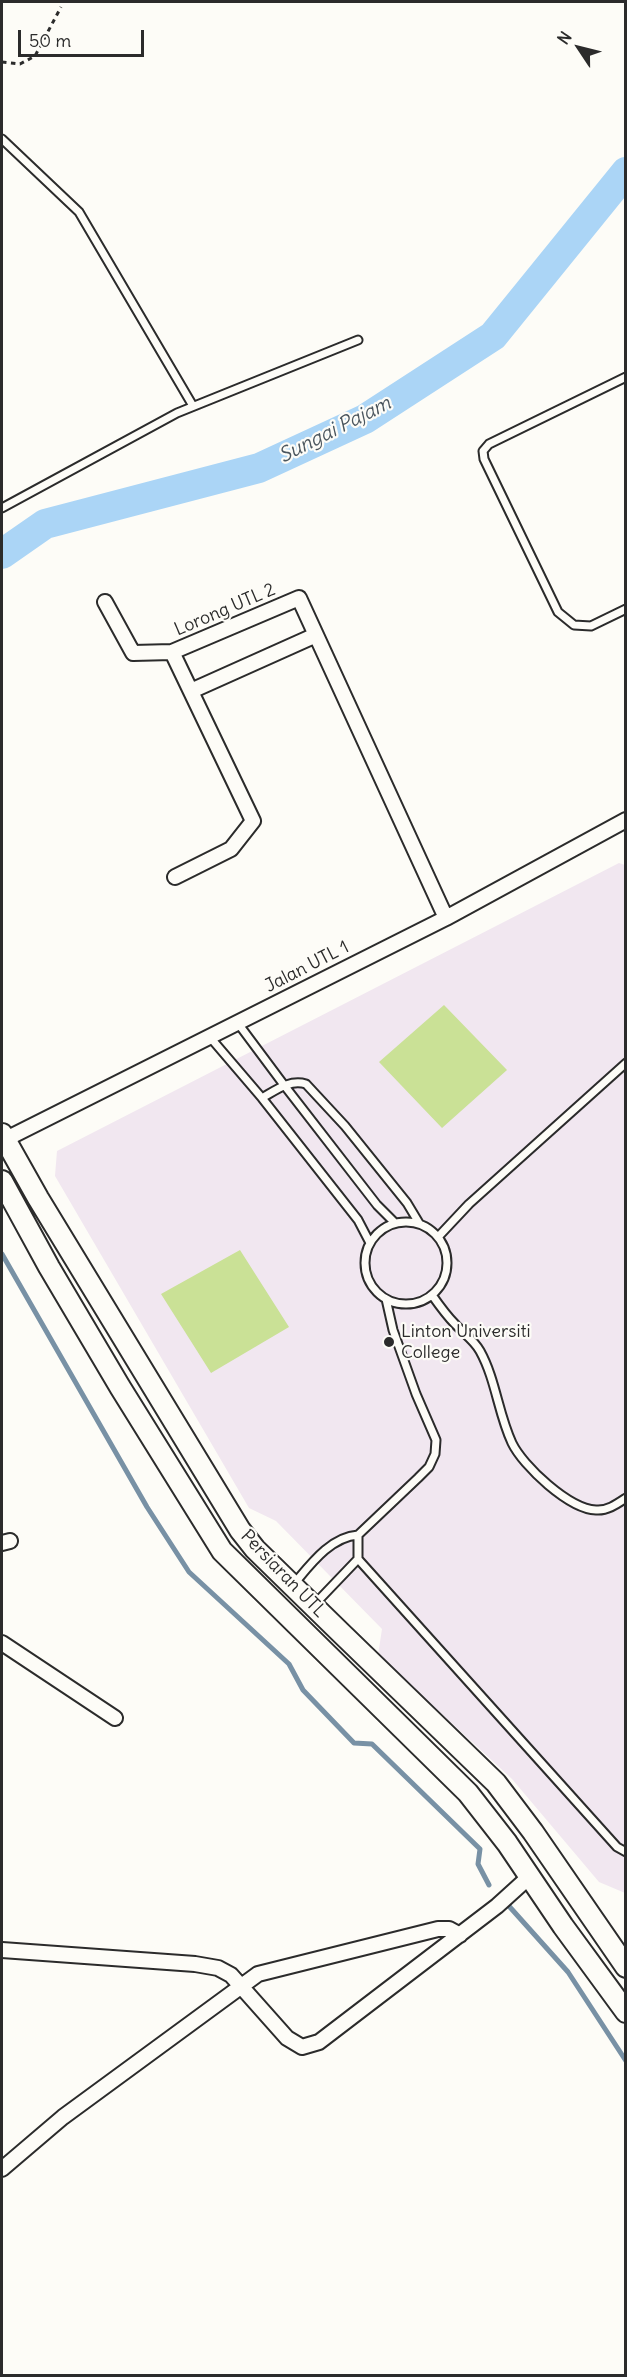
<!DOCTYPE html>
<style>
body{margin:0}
#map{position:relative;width:627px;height:2377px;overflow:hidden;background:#fdfcf7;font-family:Delius,sans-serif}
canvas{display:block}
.frame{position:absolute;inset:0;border:3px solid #2b2b2b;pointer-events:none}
.north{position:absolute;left:549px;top:18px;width:60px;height:60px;-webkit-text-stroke:4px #fdfcf7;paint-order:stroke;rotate:305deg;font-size:16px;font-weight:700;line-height:24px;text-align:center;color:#2b2b2b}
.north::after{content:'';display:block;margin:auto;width:21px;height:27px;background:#2b2b2b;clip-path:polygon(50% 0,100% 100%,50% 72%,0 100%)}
.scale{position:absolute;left:18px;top:30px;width:126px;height:27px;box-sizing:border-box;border:3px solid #2b2b2b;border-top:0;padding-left:8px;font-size:18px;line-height:21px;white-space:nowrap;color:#2b2b2b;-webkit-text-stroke:4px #fdfcf7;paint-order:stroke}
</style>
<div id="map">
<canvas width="627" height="2377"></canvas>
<div class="frame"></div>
<div class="north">N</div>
<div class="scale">50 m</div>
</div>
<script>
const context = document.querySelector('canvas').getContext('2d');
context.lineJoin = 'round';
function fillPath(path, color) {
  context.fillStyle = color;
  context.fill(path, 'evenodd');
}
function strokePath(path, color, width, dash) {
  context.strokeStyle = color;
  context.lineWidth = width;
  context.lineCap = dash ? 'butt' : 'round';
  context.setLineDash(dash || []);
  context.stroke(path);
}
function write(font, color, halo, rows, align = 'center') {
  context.font = font + ' Delius,sans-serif';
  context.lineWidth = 4.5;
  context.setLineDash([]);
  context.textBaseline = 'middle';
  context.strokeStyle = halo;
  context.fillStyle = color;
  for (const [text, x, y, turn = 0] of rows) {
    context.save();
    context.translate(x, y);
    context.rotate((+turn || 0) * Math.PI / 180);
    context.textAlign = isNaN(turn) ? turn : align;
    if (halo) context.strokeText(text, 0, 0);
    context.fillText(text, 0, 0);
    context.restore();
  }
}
fillPath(new Path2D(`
 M619 863 625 865V1893L599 1882 512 1779 378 1655 382 1629 276 1521 249 1508 55 1176 57 1151Z`), '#f1e7f0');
fillPath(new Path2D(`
 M444 1005 507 1070 442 1128 379 1062Z
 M240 1250 289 1327 211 1373 161 1294Z`), '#cae196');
strokePath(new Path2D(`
 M2 1254 147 1507 189 1572 289 1664 303 1690 354 1743 372 1744 480 1849 478 1864 489 1885
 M508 1905 568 1972 626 2061`), '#7891a5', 5);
strokePath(new Path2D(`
 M2 554 45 524 259 468 365 419 493 336 626 172`), '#abd5f6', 30);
const lane = new Path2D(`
 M2 139 79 212 193 406
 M626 377 489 444 483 451 484 459 558 612 574 625 591 626 626 609
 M2 508 177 413 358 340
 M237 1022 284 1085 377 1205 395 1223
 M209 1036 262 1098 358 1220 370 1243
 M262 1098C276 1090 290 1079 306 1084L345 1126 407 1203 419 1223
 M365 1263a41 41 0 1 1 82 0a41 41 0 1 1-82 0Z
 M438 1237 469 1204 626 1063
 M432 1295C439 1305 446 1315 455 1324 463 1333 474 1340 480 1351 496 1380 498 1413 512 1443 523 1466 569 1509 596 1510 607 1511 617 1504 626 1498
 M386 1299 393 1330 416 1394 436 1440 435 1454 429 1467 418 1478 358 1535V1559L617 1847 626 1852
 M293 1585C310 1565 330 1537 358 1535
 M314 1605 358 1559`);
const street = new Path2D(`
 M105 602 133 653 172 652 299 598 446 918
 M172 652 253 821 231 849 175 877
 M191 691 316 635
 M2 1141 446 918 626 820
 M2 1543 10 1541
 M2 1643 115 1718
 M2 1950 195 1964 218 1968 231 1975 287 2038 302 2047 319 2042 497 1906 529 1877
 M2 2169 63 2117 258 1974 438 1929H449L460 1935`);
const secondary = new Path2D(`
 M2 1134 38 1198 240 1530 255 1549 340 1632 496 1783 533 1832 626 1967
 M2 1181 49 1267 120 1387 222 1551 468 1793 507 1843 563 1926 626 2012`);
strokePath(lane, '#2b2b2b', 11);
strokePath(street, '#2b2b2b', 18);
strokePath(secondary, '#2b2b2b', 24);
strokePath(new Path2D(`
 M2 62 20 64 35 56 61 7`), '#2b2b2b', 3, [4.5, 4.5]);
strokePath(lane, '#fdfcf7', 7);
strokePath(street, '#fdfcf7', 14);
strokePath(secondary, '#fdfcf7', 20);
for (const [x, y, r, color] of [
 [389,1342,6,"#2b2b2b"]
]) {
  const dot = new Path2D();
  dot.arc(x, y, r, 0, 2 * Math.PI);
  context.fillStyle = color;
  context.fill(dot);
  strokePath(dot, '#fdfcf7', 2);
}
write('18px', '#2b2b2b', '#fdfcf7', [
 ["Lorong UTL 2",225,610,-23],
 ["Jalan UTL 1",307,967,-27],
 ["Persiaran UTL",283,1574,46]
]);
write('18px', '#2b2b2b', '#fdfcf7', [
 ["Linton Universiti",401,1332],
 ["College",401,1353]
], 'left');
write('italic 20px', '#4b565e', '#fdfcf7', [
 ["Sungai Pajam",335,430,-27]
]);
</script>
